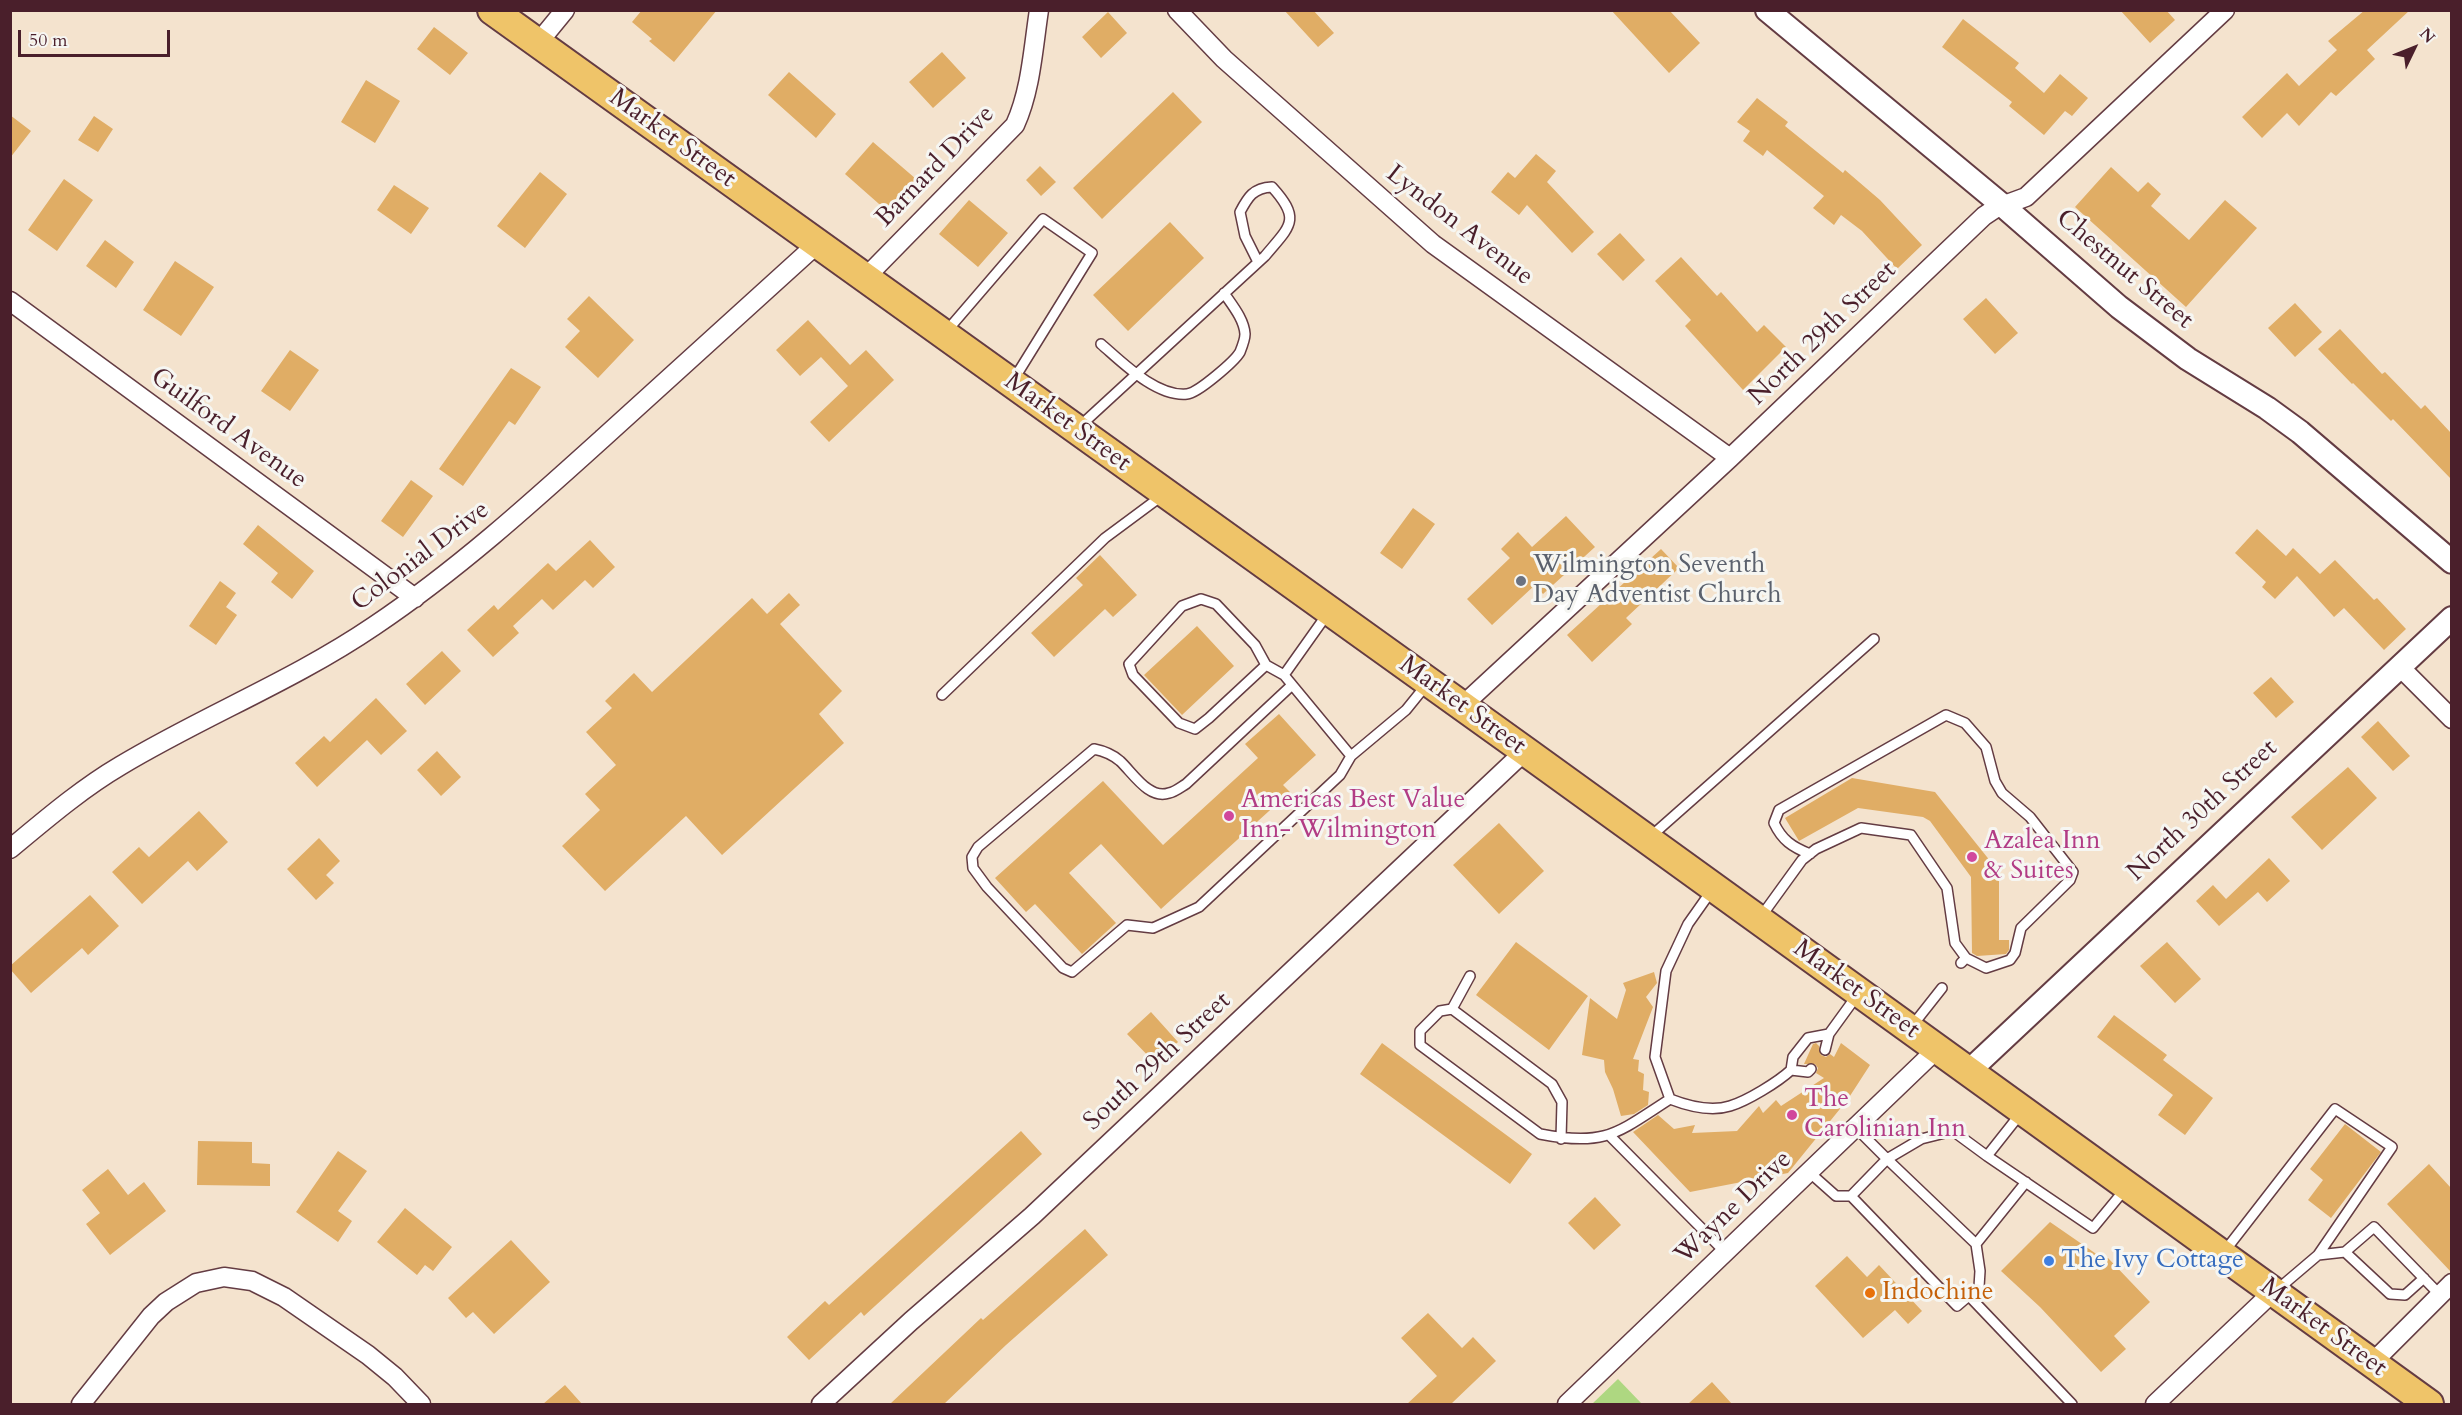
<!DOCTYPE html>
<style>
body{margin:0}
#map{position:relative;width:2462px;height:1415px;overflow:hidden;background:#f4e3ce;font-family:Cardo,serif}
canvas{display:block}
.frame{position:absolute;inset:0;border:12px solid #4a1f2b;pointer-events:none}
.north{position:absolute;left:2384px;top:18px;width:60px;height:60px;-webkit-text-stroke:4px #f6f6f2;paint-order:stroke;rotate:47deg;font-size:16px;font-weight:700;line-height:24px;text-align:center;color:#4a1f2b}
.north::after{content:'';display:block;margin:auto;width:21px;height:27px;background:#4a1f2b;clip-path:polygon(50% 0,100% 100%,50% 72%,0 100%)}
.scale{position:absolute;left:18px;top:30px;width:152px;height:27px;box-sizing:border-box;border:3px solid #4a1f2b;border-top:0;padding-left:8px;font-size:18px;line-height:21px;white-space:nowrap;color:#4a1f2b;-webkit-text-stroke:4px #f6f6f2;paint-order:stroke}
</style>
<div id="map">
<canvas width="2462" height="1415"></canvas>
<div class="frame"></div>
<div class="north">N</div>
<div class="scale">50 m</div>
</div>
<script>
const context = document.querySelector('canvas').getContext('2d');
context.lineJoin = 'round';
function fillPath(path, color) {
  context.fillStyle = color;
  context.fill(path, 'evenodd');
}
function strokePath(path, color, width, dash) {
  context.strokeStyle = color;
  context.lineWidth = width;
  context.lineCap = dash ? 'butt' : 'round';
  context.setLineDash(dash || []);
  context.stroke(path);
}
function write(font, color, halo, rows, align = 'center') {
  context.font = font + ' Cardo,serif';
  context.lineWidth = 6;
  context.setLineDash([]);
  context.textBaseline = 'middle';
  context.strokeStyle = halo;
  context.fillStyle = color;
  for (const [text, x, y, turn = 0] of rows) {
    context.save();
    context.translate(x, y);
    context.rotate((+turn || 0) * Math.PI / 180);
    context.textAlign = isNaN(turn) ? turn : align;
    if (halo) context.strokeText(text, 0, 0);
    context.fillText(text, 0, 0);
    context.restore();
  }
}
fillPath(new Path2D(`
 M1618 1379 1642 1404H1592Z`), '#aed781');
fillPath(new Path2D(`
 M642 10H717L674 62 649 41 652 39 632 22Z
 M1284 10H1313L1334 33 1318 47Z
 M1611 10H1669L1700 43 1669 73Z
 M2120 10H2166L2175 20 2150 43Z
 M2365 10H2410L2367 50 2375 59 2336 96 2331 92 2299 126 2287 113 2262 138 2242 117 2287 73 2299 86 2337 50 2328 41Z
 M1108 12 1127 33 1101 58 1082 37Z
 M1963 19 2019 63 2015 68 2044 93 2060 74 2088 98 2072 116 2065 111 2044 135 2009 106 2012 102 1942 47Z
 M434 27 468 53 450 75 417 49Z
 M942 52 966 78 933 108 909 82Z
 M789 72 836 114 816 138 768 95Z
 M366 80 400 101 375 143 341 122Z
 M1173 92 1202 122 1102 219 1073 188Z
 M1757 98 1788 122 1785 126 1843 173 1845 170 1880 200 1922 245 1897 269 1862 231 1841 215 1834 225 1813 208 1824 196 1767 150 1763 156 1743 141 1750 131 1737 122Z
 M10 115 31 131 10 158Z
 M94 116 113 129 98 152 78 140Z
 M873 142 916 179 887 211 845 174Z
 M1536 154 1556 171 1547 182 1594 232 1572 253 1527 205 1519 215 1491 192 1508 172 1515 178Z
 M1040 166 1056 182 1041 196 1026 180Z
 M2111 167 2138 192 2148 182 2161 194 2151 206 2189 240 2225 200 2257 228 2186 307 2075 207Z
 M540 172 567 194 525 248 497 226Z
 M64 179 93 200 57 251 28 230Z
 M394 185 429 208 411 234 377 210Z
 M969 200 1008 233 978 267 939 234Z
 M1170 222 1204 258 1128 331 1093 295Z
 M1620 233 1645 260 1623 281 1597 254Z
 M105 240 134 262 116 288 86 266Z
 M1681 257 1717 296 1721 292 1757 332 1764 325 1786 347 1743 390 1685 326 1691 320 1655 281Z
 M175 261 214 287 181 336 143 310Z
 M589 296 634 340 598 378 565 347 580 331 567 319Z
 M1986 298 2018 333 1995 354 1963 319Z
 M2295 303 2322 332 2295 357 2268 328Z
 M808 320 850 365 866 350 894 380 829 442 810 422 848 386 821 357 800 376 776 350Z
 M2340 329 2382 374 2385 372 2421 409 2425 405 2451 433V479L2393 419 2391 421 2353 383 2352 384 2318 349Z
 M290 350 319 370 290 411 261 391Z
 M511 368 541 387 515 425 509 421 463 486 439 469Z
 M411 480 433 496 403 537 381 521Z
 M1413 508 1435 524 1402 569 1380 553Z
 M1566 516 1595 547 1543 594 1535 585 1492 625 1467 599 1510 558 1501 549 1518 532 1532 547Z
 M258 525 314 571 292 599 271 582 278 573 243 544Z
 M2257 529 2286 556 2293 548 2320 574 2335 560 2374 600 2377 598 2406 629 2384 650 2344 608 2334 617 2297 576 2275 599 2262 587 2266 582 2235 553Z
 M590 540 615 567 593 588 585 580 553 610 542 599 513 626 519 633 493 657 467 630 494 605 498 610 548 563 556 571Z
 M1661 549 1679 568 1626 618 1632 624 1592 662 1567 635Z
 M1100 555 1137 595 1113 617 1105 609 1054 657 1031 633 1083 585 1076 578Z
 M220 581 236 593 226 607 237 615 216 645 189 626Z
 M789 593 800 605 780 624 842 691 819 714 844 743 722 855 686 816 605 891 562 846 600 810 585 794 616 765 586 732 612 708 605 701 634 673 652 692 752 598 767 614Z
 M1197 626 1234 666 1182 715 1144 675Z
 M442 651 461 671 425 705 406 684Z
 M2271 677 2294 702 2276 718 2253 693Z
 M376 698 407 731 381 755 367 740 317 787 295 763 324 736 330 742Z
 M1279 714 1316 755 1283 785 1290 792 1161 909 1101 844 1069 873 1116 923 1082 954 1035 904 1026 912 995 878 1103 781 1163 845 1258 758 1245 744Z
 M2378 721 2410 756 2393 771 2361 737Z
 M437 751 461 777 441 796 417 770Z
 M2348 767 2377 798 2322 850 2291 817Z
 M1852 778 1935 792 1999 872V940H2009V950L2006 954 1977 956 1972 953 1971 877 1930 821 1923 817 1858 808 1799 841 1785 818Z
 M199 811 228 842 197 871 188 861 142 904 112 872 139 847 149 857Z
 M1499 823 1544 871 1499 914 1453 865Z
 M319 838 340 861 326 875 334 883 316 900 287 869Z
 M2269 858 2290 881 2267 902 2258 892 2219 926 2196 901 2213 885 2226 899Z
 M90 895 119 926 88 955 82 948 31 993 10 969V966Z
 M1516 942 1588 996 1549 1050 1476 995Z
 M2167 942 2201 979 2175 1003 2140 966Z
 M1654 972 1657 983 1646 997 1653 1007 1633 1059 1639 1060 1638 1071 1644 1074 1643 1090 1649 1092 1648 1105 1634 1114 1621 1116 1613 1089 1605 1072 1604 1060 1582 1055 1590 998 1617 1019 1626 990 1623 983Z
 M1151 1012 1178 1042 1155 1063 1127 1034Z
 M2114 1015 2167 1055 2163 1060 2213 1098 2185 1135 2158 1115 2173 1095 2097 1037Z
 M1382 1043 1532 1154 1510 1184 1360 1074Z
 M1816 1043 1819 1046 1821 1055 1826 1057 1830 1054 1834 1057 1841 1043 1870 1065 1848 1099 1788 1173 1690 1192 1633 1132 1658 1115 1674 1129 1695 1125 1692 1133 1737 1131 1759 1106 1763 1113 1776 1100 1781 1106 1824 1078 1816 1073 1818 1068 1815 1064H1804L1813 1044Z
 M2345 1124 2381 1152 2331 1218 2308 1200 2323 1180 2310 1169Z
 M1021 1131 1042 1154 864 1316 861 1312 809 1360 787 1337 825 1301 829 1305Z
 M198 1141 252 1142V1163L270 1164V1186L197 1185Z
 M338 1151 367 1171 338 1211 352 1221 338 1242 296 1212Z
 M2429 1164 2451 1188V1272L2387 1204Z
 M108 1169 128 1195 144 1182 166 1211 110 1255 86 1224 100 1213 82 1190Z
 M1595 1197 1621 1225 1594 1250 1568 1223Z
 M405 1208 452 1247 433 1271 425 1265 417 1275 377 1242Z
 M2050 1222 2105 1260 2108 1258 2150 1302 2114 1336 2126 1349 2101 1372 2040 1307 2001 1271Z
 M1085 1229 1108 1255 1006 1345 944 1404H890L981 1318 983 1320Z
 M511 1240 550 1282 494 1334 473 1312 466 1318 448 1298Z
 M1847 1256 1867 1277 1879 1265 1922 1311 1908 1324 1895 1310 1863 1338 1815 1286Z
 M1428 1313 1462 1348 1473 1337 1496 1361 1451 1404H1407L1437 1376 1401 1338Z
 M1712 1382 1732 1404H1688Z
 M565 1385 582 1404H543Z`), '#e0ad65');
const service = new Path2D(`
 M945 333 1043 219 1092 253 1014 379
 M1101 344C1122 362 1156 397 1187 394 1198 393 1235 361 1240 352 1242 347 1245 339 1245 334 1244 319 1232 305 1224 293
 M1080 426 1265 256C1290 226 1302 220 1272 187 1253 188 1248 197 1240 212L1245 236 1258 262
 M1266 665 1209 718 1195 729 1179 723 1133 675 1129 664 1182 606 1201 599 1216 604 1255 645 1266 665 1284 675 1351 756 1340 775 1199 907 1153 928 1127 925 1072 972 1063 968 987 887 973 868 972 857 978 847 1094 749C1104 751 1112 754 1120 761 1133 773 1149 800 1169 793 1175 792 1181 787 1186 784L1292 685
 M1284 675 1328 613
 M942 695 1105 538 1163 495
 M1351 756 1406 710 1427 684
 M1649 838 1874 639
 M1810 854C1792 847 1782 840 1774 823L1779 810 1946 715 1965 723 1986 747 1995 781 2002 793 2030 817 2073 872 2070 880 2021 928 2015 953 2010 960 1986 968 1966 958
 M1712 890 1688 924 1666 971 1655 1057 1670 1099C1688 1106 1711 1112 1730 1106 1747 1101 1778 1082 1791 1070L1808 1072 1811 1069
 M1760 918 1802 860 1816 849 1861 828 1911 835 1947 888 1955 943 1966 958 1961 963
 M1452 1009 1470 976
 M1912 1026 1942 988
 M1825 1050 1829 1034 1858 994
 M1791 1070 1793 1057 1808 1038 1829 1034
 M1610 1136 1725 1252
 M1561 1139 1562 1102 1552 1084 1452 1009 1440 1011 1420 1031V1045L1540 1134C1606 1147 1617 1133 1670 1099
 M1987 1156 2093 1228 2126 1188
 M1809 1172 1836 1196H1851L1887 1159 1855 1127
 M1851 1196 1957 1306 1979 1287 1980 1271 1976 1244 2026 1182
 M1976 1244 1887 1159 1921 1139 1953 1131 1987 1156 2021 1113
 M2224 1252 2335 1109 2392 1147 2318 1255
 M2345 1252 2390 1294 2405 1295 2424 1278
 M2278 1289 2318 1255 2345 1252 2374 1227 2440 1295
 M1969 1296 2072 1404`);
const minor = new Path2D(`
 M1177 10 1224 59 1433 244 1730 458
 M538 43 565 10
 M865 278 1015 125C1031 90 1033 49 1039 10
 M10 301 415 598
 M2400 667 2452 719
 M1462 706 1730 458 1984 216 1996 208 2026 197 2225 10
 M10 849C45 820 81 789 120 766 203 716 293 681 374 626 456 571 529 505 602 439 674 374 746 309 817 244
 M2372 1363 2452 1283
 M81 1404 151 1316 166 1302 196 1283 224 1277 252 1281 284 1297 368 1355 395 1377 421 1404
 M821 1404 911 1321 1032 1216 1525 751
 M1567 1404 1937 1049
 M2155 1404 2273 1292`);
const tertiary = new Path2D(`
 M1767 10 2002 205 2119 307 2188 359 2267 408 2300 432 2452 562
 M1968 1072 2452 618`);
const primary = new Path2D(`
 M492 10 1525 751 2429 1404`);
strokePath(service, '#643c43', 12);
strokePath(minor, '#643c43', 21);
strokePath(tertiary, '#643c43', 26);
strokePath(primary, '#643c43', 32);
strokePath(service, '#fff', 9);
strokePath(minor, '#fff', 18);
strokePath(tertiary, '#fff', 22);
strokePath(primary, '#efc469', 28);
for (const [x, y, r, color] of [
 [1521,581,6,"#6b7280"],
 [1229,816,6,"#d1479c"],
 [1972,857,6,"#d1479c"],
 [1792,1115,6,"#d1479c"],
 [2049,1261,6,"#3f7fe0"],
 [1870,1293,6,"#e8710a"]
]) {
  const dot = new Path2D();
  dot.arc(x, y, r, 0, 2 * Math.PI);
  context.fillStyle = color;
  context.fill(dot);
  strokePath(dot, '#f6f6f2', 2);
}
write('26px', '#4a1f2b', '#f6f6f2', [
 ["Market Street",672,139,36],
 ["Barnard Drive",936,167,-46],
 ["Lyndon Avenue",1459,226,38],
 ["Chestnut Street",2124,270,40],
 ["North 29th Street",1823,334,-44],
 ["Market Street",1067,423,36],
 ["Guilford Avenue",228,429,36],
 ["Colonial Drive",421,557,-37],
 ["Market Street",1462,706,36],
 ["North 30th Street",2203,811,-43],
 ["Market Street",1856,990,36],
 ["South 29th Street",1158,1062,-43],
 ["Wayne Drive",1734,1208,-44],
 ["Market Street",2323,1328,36]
]);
write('26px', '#5b616d', '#f6f6f2', [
 ["Wilmington Seventh",1533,566],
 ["Day Adventist Church",1533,596]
], 'left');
write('26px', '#b23c85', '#f6f6f2', [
 ["Americas Best Value",1241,801],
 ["Inn- Wilmington",1241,831],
 ["Azalea Inn",1984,842],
 ["& Suites",1984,872],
 ["The",1804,1100],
 ["Carolinian Inn",1804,1130]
], 'left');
write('26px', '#366cbe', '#f6f6f2', [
 ["The Ivy Cottage",2061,1261]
], 'left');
write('26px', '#c56008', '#f6f6f2', [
 ["Indochine",1882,1293]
], 'left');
</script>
